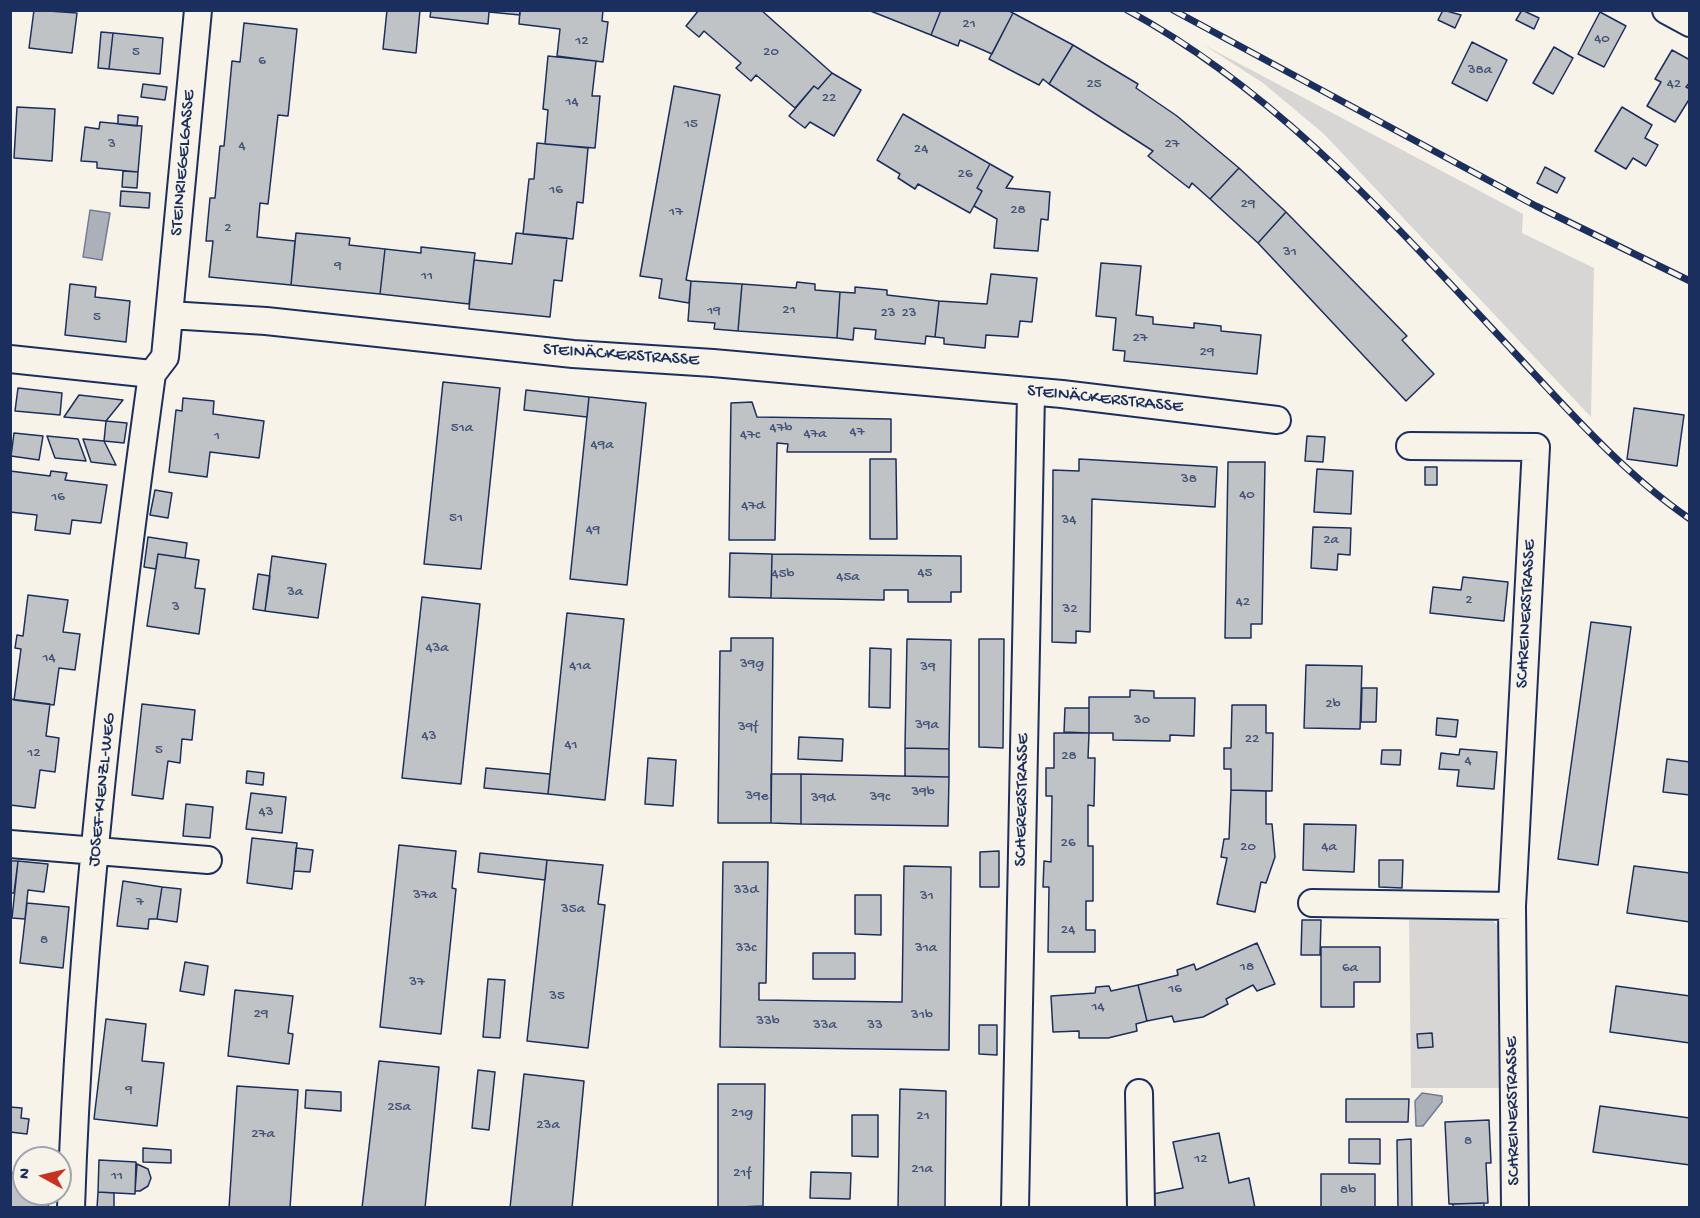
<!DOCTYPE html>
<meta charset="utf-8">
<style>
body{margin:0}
#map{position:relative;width:1700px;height:1218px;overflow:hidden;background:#f7f3e8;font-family:"Gochi Hand",sans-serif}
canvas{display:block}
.frame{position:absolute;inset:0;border:12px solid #1b2f5e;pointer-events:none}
.north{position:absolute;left:12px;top:1146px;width:60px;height:60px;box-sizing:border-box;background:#f7f3e8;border:2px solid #9fa5b1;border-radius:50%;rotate:278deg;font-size:16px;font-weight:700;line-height:24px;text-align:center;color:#1b2f5e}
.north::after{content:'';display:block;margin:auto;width:21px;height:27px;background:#c8321e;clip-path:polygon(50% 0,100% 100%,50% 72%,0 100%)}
</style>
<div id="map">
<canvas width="1700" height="1218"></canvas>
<div class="frame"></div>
<div class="north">N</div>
</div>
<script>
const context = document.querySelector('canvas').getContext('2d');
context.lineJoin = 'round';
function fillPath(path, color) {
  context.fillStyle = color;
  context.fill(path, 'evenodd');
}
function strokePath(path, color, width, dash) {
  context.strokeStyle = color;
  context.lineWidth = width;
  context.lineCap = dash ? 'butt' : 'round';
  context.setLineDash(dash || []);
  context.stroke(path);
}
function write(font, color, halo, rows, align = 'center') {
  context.font = font + ' "Gochi Hand",sans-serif';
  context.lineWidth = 4.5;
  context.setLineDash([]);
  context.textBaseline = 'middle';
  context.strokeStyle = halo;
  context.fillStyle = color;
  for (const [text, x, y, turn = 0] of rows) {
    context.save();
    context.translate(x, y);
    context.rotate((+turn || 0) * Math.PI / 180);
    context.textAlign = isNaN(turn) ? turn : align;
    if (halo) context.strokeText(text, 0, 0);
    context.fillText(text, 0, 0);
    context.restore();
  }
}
fillPath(new Path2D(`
 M1204 45 1523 214 1522 233 1594 268 1591 417 1324 134 1263 83Z
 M1409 920H1492L1505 932 1506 1088H1411Z`), '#d7d6d4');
const water = new Path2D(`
 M90 210 110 213 102 260 83 257Z
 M1422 1093 1442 1096V1102L1423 1126H1416L1415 1101Z`);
fillPath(water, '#acb0b9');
strokePath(water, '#727c95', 1.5);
const building = new Path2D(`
 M34 10 77 13 72 53 29 48Z
 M387 10H420L416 53 383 49Z
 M431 10H520V15L489 12 488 24 430 17Z
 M520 10H603L602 21 608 22 603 62 557 56 560 29 519 24Z
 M699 10H761L832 73 818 89 814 86 795 108 756 75 751 81 736 68 741 63 704 31 699 37 686 26Z
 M868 10H941L931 35Z
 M941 10H1007L1013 13 992 54 960 40 958 46 931 35Z
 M1443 10 1461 15 1455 28 1438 20Z
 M1522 10 1539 18 1534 29 1516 20Z
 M1600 12 1626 26 1604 67 1578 54Z
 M1013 13 1073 45 1049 84 1043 79 1039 85 989 59Z
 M244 23 297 29 288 116 278 115 268 204 260 203 257 237 295 241 291 285 209 277 213 241H206L210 198H215L220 146H224L232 61 240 62Z
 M101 32 113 33 109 69 98 68Z
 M113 33 163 38 160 74 109 69Z
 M1472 42 1507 60 1487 101 1452 83Z
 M1073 45 1138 84 1136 88 1177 116 1239 168 1210 199 1192 183 1189 188 1148 156 1153 151 1049 84Z
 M1554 47 1573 58 1553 94 1533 83Z
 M1672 50 1690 60V82L1686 87 1690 89V98L1675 122 1647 106 1661 82 1655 79Z
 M548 56 596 61 592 96H600L595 148 545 144 548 110 543 109Z
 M832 73 861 90 834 136 810 122 805 128 789 116 814 86 818 89Z
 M143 84 167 87 165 100 141 97Z
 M674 86 720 95 686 280 691 281 689 303 659 298 662 279 640 276Z
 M17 107 55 109 52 161 14 158Z
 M1622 107 1652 125 1645 138 1658 145 1646 166 1633 158 1626 169 1595 151Z
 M903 114 990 164 977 188 982 191 970 213 918 184 915 189 898 178 900 174 877 160Z
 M118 115 138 117 137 126 118 124Z
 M100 122 142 126 138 172 97 168V162L81 161 85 127 99 129Z
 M537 143 588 148 583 203 577 202 573 239 523 234 529 179H534Z
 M990 164 1013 177 1006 188 1050 192 1048 220 1041 219 1038 251 994 248 997 219 974 206 982 191 977 188Z
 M1545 167 1565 178 1557 193 1537 183Z
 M1239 168 1286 212 1258 243 1210 199Z
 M123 171 138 172 137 188 122 187Z
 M121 191 150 193 149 208 120 206Z
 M1286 212 1407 336 1402 340 1434 374 1406 401 1258 243Z
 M296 233 350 238 349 245 385 249 380 294 291 285Z
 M516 233 567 238 562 281 554 280 550 317 469 309 474 260 512 264Z
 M421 247 475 253 469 304 380 294 385 249 421 253Z
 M1101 263 1141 266 1136 315 1153 317V324L1194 328V323L1221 326V331L1261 335 1257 374 1124 361 1125 351 1113 350 1116 318 1096 316Z
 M991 274 1037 278 1032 322 1020 321 1018 337 986 335 985 348 944 344V338L935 337 939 301 987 304Z
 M691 281 742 284 738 331 714 329 715 323 688 321Z
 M797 282 815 284V290L840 292 837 338 738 331 742 284 796 288Z
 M70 284 96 287 95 297 130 301 126 342 65 335Z
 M855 287 887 290V295L939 301 935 337 926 336 925 344 875 339 876 330 854 328 853 340 837 338 840 292 855 293Z
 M443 382 500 388 481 569 424 564Z
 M18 388 62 393 60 415 15 411Z
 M526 390 589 397 587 417 524 410Z
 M79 395 123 400 106 421 64 417Z
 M589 397 646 403 627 585 570 579Z
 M183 398 214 401 213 414 264 421 259 458 210 452 207 477 169 472 176 410 182 411Z
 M752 402 757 417 891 419V452H787L788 444 777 443 775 540H729L731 403Z
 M1634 408 1684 415 1677 466 1627 459Z
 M106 421 127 423 124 443 104 441Z
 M14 433 43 436 39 460 11 456Z
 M47 436 78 439 86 461 55 458Z
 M1307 436 1325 437 1323 462 1305 461Z
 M83 439 104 441 116 465 91 462Z
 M870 459H896L897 539H870Z
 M1079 459 1217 467 1215 507 1092 499 1090 632 1076 631V643L1052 642 1053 470 1079 471Z
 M1228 462H1265L1262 624H1251V638H1225Z
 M1425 467H1437V485H1425Z
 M1317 469 1353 471 1351 514 1314 512Z
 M10 471 50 476 51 471 67 473 65 480 107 485 101 523 72 520 70 534 35 530 37 515 10 512Z
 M155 490 172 493 168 518 150 515Z
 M1313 527 1351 528 1350 555 1338 554 1337 570 1311 568Z
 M148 537 187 543 185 558 158 554 156 569 144 567Z
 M730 553 772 554 771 598 729 597Z
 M158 554 199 560 195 588 205 589 199 634 147 626Z
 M772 554 961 556V592H951V602H908V590H884V600L771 598Z
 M272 556 326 564 318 618 265 611Z
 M258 574 270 576 265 611 253 609Z
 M1463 577 1508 582 1504 621 1430 613 1433 587 1461 590Z
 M28 595 68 600 63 632 80 634 75 670 59 668 54 705 14 700 21 649 15 648 17 635 23 636Z
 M422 597 480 604 461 784 402 778Z
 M567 613 624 619 605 800 548 794Z
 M1591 622 1631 627 1598 865 1558 859Z
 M731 638H773L771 823H718L720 651H731Z
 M907 639 951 640 949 749 905 748Z
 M979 639H1004L1003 748 979 747Z
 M870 648 891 649 890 708 869 707Z
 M1306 665 1362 666 1360 729 1304 728Z
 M1362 688H1377L1376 722H1361Z
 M1130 690 1154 691V698H1195L1194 736 1170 735V741L1113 740V733H1089V697H1130Z
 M10 699 50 704 46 736 59 738 55 772 40 770 35 808 10 805Z
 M142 704 195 710 192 740 182 739 180 763 168 761 163 799 132 795Z
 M1232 705H1266V733H1273L1272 791 1231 790V769H1224V748H1231Z
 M1065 708H1089V733L1064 732Z
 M1437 718 1458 720 1456 737 1436 735Z
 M1054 733H1089L1088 758H1095L1094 806 1088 805V846H1093V901H1086V930H1095V952H1048L1049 887H1043L1044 861 1051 862 1052 796H1046V768H1054Z
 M799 737 843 739 842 761 798 759Z
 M905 748 949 749V777L905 776Z
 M1460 749 1497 752 1494 789 1457 786 1459 770 1439 769 1441 753 1459 755Z
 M1382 750H1401L1400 765 1381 764Z
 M648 758 676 760 673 806 645 804Z
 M1667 759 1690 762V795L1663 792Z
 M486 768 550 774 548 794 484 788Z
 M247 771 264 773 263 785 246 783Z
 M771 774H801V824L771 823Z
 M801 774 949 777 948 826 801 824Z
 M1231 790 1266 791V824H1272L1275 857 1266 883 1261 882 1255 912 1217 904 1227 858 1221 857 1224 839H1229Z
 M251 793 286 797 282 833 246 829Z
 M186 804 213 807 210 838 183 836Z
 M1304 824 1356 825 1354 872 1303 870Z
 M252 838 297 843 292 889 247 883Z
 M399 845 456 851 452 888 456 889 441 1034 380 1027Z
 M296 848 313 850 310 872 294 871Z
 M999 851V887H980V852Z
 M480 853 547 860 545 880 478 872Z
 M547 860 603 865 598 904 605 905 588 1048 527 1041Z
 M1379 860H1403L1402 888 1379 887Z
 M10 861H18L14 893H10Z
 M18 861 48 864 44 892 28 890 25 919 12 918Z
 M723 862H768L766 983H759V1000L902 1002 904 866 951 867 949 1050 720 1047Z
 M1634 866 1690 873V922L1627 913Z
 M123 881 162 887 157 919H149L148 929 117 926Z
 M162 887 181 889 177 922 157 919Z
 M855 895H881V935L855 934Z
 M27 903 69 907 63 968 20 963Z
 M1302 920H1321L1320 955H1301Z
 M1257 943 1275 984 1257 991 1253 985 1226 999 1228 1004 1203 1017 1174 1022 1172 1016 1147 1021 1138 985 1178 975 1177 970 1194 964 1196 970Z
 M1321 947H1380V982H1354V1007H1321Z
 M813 953H855V979H813Z
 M185 962 208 966 204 995 180 991Z
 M488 979 505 980 500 1038 483 1037Z
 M1138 985 1147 1021 1136 1024 1137 1031 1108 1038H1079V1031L1053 1032 1051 996 1095 993 1096 987 1109 986 1111 991Z
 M1616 986 1690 996V1043L1610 1032Z
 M235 990 293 996 288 1033 293 1034 289 1064 228 1056Z
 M106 1019 146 1024 142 1061 164 1063 157 1126 94 1119Z
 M979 1025H997V1055L979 1054Z
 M1432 1033 1433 1047 1418 1048 1417 1034Z
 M379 1061 439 1067 425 1208H362Z
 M478 1070 495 1072 489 1130 472 1128Z
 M524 1074 584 1081 572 1208H510Z
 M718 1084H765L763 1206 718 1208Z
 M237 1086 298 1090 290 1208H229Z
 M900 1089 946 1091 945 1208H898Z
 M306 1090 341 1092V1111L305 1108Z
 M1346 1099H1409L1408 1122H1346Z
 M1600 1106 1690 1118V1165L1593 1152Z
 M10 1107 22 1108 21 1118 29 1119 27 1134 10 1132Z
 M852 1115H878V1157L852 1156Z
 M1489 1120 1491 1163H1486L1488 1203 1449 1204 1445 1122Z
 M1219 1133 1229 1183 1249 1178 1255 1208H1151L1148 1195 1183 1188 1173 1142Z
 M1349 1139H1380V1164L1349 1163Z
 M1411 1139 1412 1208H1398L1397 1140Z
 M143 1148 171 1150V1163L143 1162Z
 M99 1160 136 1162 135 1194 98 1192Z
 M137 1164 148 1169 151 1178 148 1186 140 1191H135Z
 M811 1172 851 1173 850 1199 810 1198Z
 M10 1173H24V1194H49L48 1208H10Z
 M1321 1174H1375V1208H1321Z
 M98 1192 114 1193V1208H97Z
 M1484 1203V1208H1453V1204Z`);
fillPath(building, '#c0c3c5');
strokePath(building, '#1b2f5e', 1.5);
const minor = new Path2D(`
 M1666 10 1690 23
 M169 315 266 321 573 354 713 363 1062 394 1277 420
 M10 359 152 374 165 357 198 10
 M1410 446 1536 447 1512 906 1515 1208
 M10 844 208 860
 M1312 903 1512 906
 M1139 1093 1141 1208
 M71 1208C80 929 114 650 152 374
 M1015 1208 1031 393`);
strokePath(minor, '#1b2f5e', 30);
strokePath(minor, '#f7f3e8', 26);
const rail = new Path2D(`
 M1127 10C1280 93 1395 225 1513 351 1568 410 1623 473 1690 519
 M1173 10 1536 206 1690 281`);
strokePath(rail, '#1b2f5e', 7);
strokePath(rail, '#f7f3e8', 4.5, [14]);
write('15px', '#445478', null, [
 ["21",969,25],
 ["40",1602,40],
 ["12",582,42],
 ["5",136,53],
 ["20",771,53],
 ["6",262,62],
 ["38a",1480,71],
 ["25",1094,85],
 ["42",1674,85],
 ["22",829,99],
 ["14",572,103],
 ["15",691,125],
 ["3",112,145],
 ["27",1172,145],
 ["4",242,147],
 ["24",921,150],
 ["26",965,175],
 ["16",556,191],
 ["29",1248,205],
 ["28",1018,211],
 ["17",676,213],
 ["2",228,229],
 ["31",1290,253],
 ["9",338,267],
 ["11",427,277],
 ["21",789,311],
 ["19",714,312],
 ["23",888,314],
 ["23",909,314],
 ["5",97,318],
 ["27",1140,339],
 ["29",1207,353],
 ["51a",462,429],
 ["47b",781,429],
 ["47",857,433],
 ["47a",815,435],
 ["47c",750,436],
 ["1",217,437],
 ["49a",602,446],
 ["38",1189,480],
 ["40",1247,496],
 ["16",58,498],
 ["47d",753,507],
 ["51",456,519],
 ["34",1069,521],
 ["49",593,531],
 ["2a",1331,541],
 ["45",925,574],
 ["45b",783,575],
 ["45a",848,578],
 ["3a",295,593],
 ["2",1469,601],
 ["42",1243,603],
 ["3",176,608],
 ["32",1070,610],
 ["43a",437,649],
 ["14",49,659],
 ["39g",752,665],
 ["41a",580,667],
 ["39",928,668],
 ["2b",1333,705],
 ["30",1142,721],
 ["39a",927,726],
 ["39f",748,728],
 ["43",429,737],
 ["22",1252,740],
 ["41",571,746],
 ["5",159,751],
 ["12",34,754],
 ["28",1069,757],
 ["4",1468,762],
 ["39b",923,793],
 ["39e",757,797],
 ["39c",880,798],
 ["39d",823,799],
 ["43",266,813],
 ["26",1068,844],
 ["20",1248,848],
 ["4a",1329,848],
 ["33d",746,891],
 ["37a",425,896],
 ["31",927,897],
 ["7",140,903],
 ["35a",573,910],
 ["24",1068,931],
 ["8",44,941],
 ["33c",746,949],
 ["31a",926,949],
 ["18",1247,968],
 ["6a",1350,969],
 ["37",417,983],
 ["16",1175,990],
 ["35",557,997],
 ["14",1098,1008],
 ["29",261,1015],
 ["31b",922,1016],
 ["33b",768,1022],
 ["33a",825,1026],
 ["33",875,1026],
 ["9",129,1091],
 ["25a",399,1108],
 ["21g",742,1114],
 ["21",923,1117],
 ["23a",548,1126],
 ["27a",263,1135],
 ["8",1468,1142],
 ["12",1201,1160],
 ["21a",922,1170],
 ["21f",742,1174],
 ["11",117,1177],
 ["8b",1348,1191]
]);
write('18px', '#1b2f5e', '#f7f3e8', [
 ["STEINRIEGELGASSE",184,163,-85],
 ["STEINÄCKERSTRASSE",621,356,4],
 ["STEINÄCKERSTRASSE",1105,400,6],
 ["SCHREINERSTRASSE",1527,614,-87],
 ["JOSEF-KIENZL-WEG",103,790,-84],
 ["SCHERERSTRASSE",1023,800,-89],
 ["SCHREINERSTRASSE",1514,1111,-91]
]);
</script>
